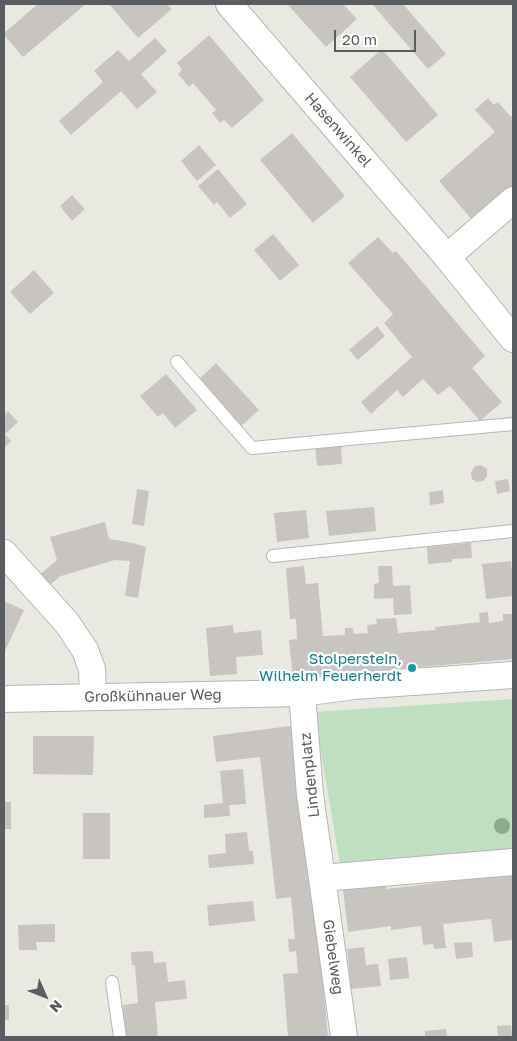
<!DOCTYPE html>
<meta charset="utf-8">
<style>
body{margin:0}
#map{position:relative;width:517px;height:1041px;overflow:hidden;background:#eae9e1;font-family:"Golos Text",sans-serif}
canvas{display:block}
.frame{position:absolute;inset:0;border:5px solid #595c60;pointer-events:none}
.north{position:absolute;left:20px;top:971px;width:50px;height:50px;-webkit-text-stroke:4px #fff;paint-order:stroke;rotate:134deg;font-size:14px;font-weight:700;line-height:20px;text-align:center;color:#595c60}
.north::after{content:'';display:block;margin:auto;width:18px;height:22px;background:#595c60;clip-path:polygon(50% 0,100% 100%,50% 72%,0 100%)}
.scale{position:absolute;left:334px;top:30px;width:82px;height:22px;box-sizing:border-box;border:2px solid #595c60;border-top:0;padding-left:6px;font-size:15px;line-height:18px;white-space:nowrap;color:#595c60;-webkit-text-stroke:4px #fff;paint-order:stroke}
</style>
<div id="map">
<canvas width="517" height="1041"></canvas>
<div class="frame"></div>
<div class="north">N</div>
<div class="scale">20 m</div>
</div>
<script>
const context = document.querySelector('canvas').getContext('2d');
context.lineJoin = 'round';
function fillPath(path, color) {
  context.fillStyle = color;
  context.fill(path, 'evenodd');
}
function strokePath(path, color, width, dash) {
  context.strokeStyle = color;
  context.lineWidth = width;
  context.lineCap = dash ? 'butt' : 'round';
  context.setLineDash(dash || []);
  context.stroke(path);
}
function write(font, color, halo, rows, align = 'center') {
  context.font = font + ' "Golos Text",sans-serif';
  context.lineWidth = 4.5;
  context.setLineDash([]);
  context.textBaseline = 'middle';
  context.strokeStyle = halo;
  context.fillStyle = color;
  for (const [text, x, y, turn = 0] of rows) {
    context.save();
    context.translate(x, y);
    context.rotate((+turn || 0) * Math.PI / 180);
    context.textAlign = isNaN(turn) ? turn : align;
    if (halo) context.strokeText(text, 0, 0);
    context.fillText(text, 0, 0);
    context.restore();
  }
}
fillPath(new Path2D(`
 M513 699V855L341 870 314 712Z`), '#c0dfc1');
fillPath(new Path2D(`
 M38 4H86L23 57 4 35V33Z
 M109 4H167L172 9 138 38Z
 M287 4H343L357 19 326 47Z
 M372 4H403L446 54 428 69Z
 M209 35 264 100 232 128 224 120 220 123 212 113 216 110 193 83 189 87 178 74 182 70 177 63Z
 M155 38 167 51 141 74 157 92 137 109 121 91 71 135 59 121 103 82 94 71 118 50 129 61Z
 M382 49 438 115 406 142 350 77Z
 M488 98 494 105 498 102 511 117 513 116V187L474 222 439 181 495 132 475 110Z
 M292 133 345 196 313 223 260 160Z
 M199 145 216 165 197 181 181 161Z
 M218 169 247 204 230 218 217 202 214 205 198 186Z
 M72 195 85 209 72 221 60 206Z
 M273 234 299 265 280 281 254 250Z
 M378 237 393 253 396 251 485 356 472 368 502 402 480 421 450 386 438 395 423 379 403 397 397 390 371 414 361 402 412 357 384 323 393 314 348 263Z
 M34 270 54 293 30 314 10 292Z
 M377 326 385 336 358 360 349 350Z
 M216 363 259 410 240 427 197 381Z
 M166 374 197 410 175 428 163 413 158 417 140 396Z
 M8 411 18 422 5 434 11 441 4 448V415Z
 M341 444 342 464 317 466 315 446Z
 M481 465 487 469V476L483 481 477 482 472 479 471 472 475 466Z
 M508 479 510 491 497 494 495 481Z
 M137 489 149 491 144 526 132 524Z
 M443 490 444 503 430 505 429 492Z
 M374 507 376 531 329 536 326 511Z
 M306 510 309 538 277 542 274 513Z
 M105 522 109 539 133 543 146 547 138 598 125 596 130 561 115 560 61 576 46 588 37 577 57 560 50 537Z
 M471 543 472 558 452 559V562L428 564 427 547Z
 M511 561 513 583V596L486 599 482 564Z
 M304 566 306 584 318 583 323 636 345 635V628H353L354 634 368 633 367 625 377 624 376 619 396 618 398 633 435 630V627L480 622 479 613 488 612 489 623 503 621V614H513V659L293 678 289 640 297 639 296 619H290L286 568Z
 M378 566H392L393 586 410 585 412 614 394 615 393 598 374 599V584L379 583Z
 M4 601 24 610 4 653Z
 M233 625 234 633 261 630 263 655 236 657 237 674 210 676 206 628Z
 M297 725 312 867 328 1037H288L283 974 298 973 296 951 289 952 288 939H295L291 897 276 899 260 757 216 762 213 736Z
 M33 736H94L93 775 33 774Z
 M243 769 246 804 229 805 230 816 204 818V805L223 803 220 771Z
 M4 802H11V829H4Z
 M83 813H110V859H83Z
 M247 832 249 851H253L254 864 209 868 208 855 226 853 225 834Z
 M513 874V940L494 942 491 919 443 924 446 948 434 949 433 944 423 945 421 926 391 930V926L348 932 343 889 386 884V889Z
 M253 901 255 921 209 926 207 905Z
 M55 924V942H36L37 950H19L18 925Z
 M472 942 473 957 456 959 454 943Z
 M364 947 366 965 378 964 381 986 351 989 347 949Z
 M153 951 154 963 166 962 168 982 185 980 187 999 155 1002 158 1037H125L123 1005 138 1003 135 965H132L131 952Z
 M407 957 409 978 390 980 388 959Z
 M4 1005H9V1020H4Z
 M511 1025 512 1037H498L497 1026Z
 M446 1029 447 1037H425V1031Z`), '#c8c5c0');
const service = new Path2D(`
 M177 362 252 448 513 424
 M273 556 513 531
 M112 982 120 1037`);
const minor = new Path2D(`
 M229 4 447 257 513 339
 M447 257 513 200
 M4 553 67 623 85 650 92 669 93 697
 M302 693 310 795 322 878 513 862
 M4 699 302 693 354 686 513 675
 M322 878 344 1037`);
strokePath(service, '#b3b6ba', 14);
strokePath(minor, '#b3b6ba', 28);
strokePath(service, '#fff', 12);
strokePath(minor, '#fff', 26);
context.fillStyle = '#8bac8a';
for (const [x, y] of [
 [502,826]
]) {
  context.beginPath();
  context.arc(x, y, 8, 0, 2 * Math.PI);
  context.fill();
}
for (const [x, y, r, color] of [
 [412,668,5,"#0f9aa8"]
]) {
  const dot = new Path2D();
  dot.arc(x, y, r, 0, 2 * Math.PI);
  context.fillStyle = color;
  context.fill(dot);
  strokePath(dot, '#fff', 2);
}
write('15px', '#595c60', '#fff', [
 ["Hasenwinkel",338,130,49],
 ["Großkühnauer Weg",153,696,-1],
 ["Lindenplatz",310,775,-96],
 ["Giebelweg",333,957,82]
]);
write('15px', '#0d838f', '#fff', [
 ["Stolperstein,",402,659],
 ["Wilhelm Feuerherdt",402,676]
], 'right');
</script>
